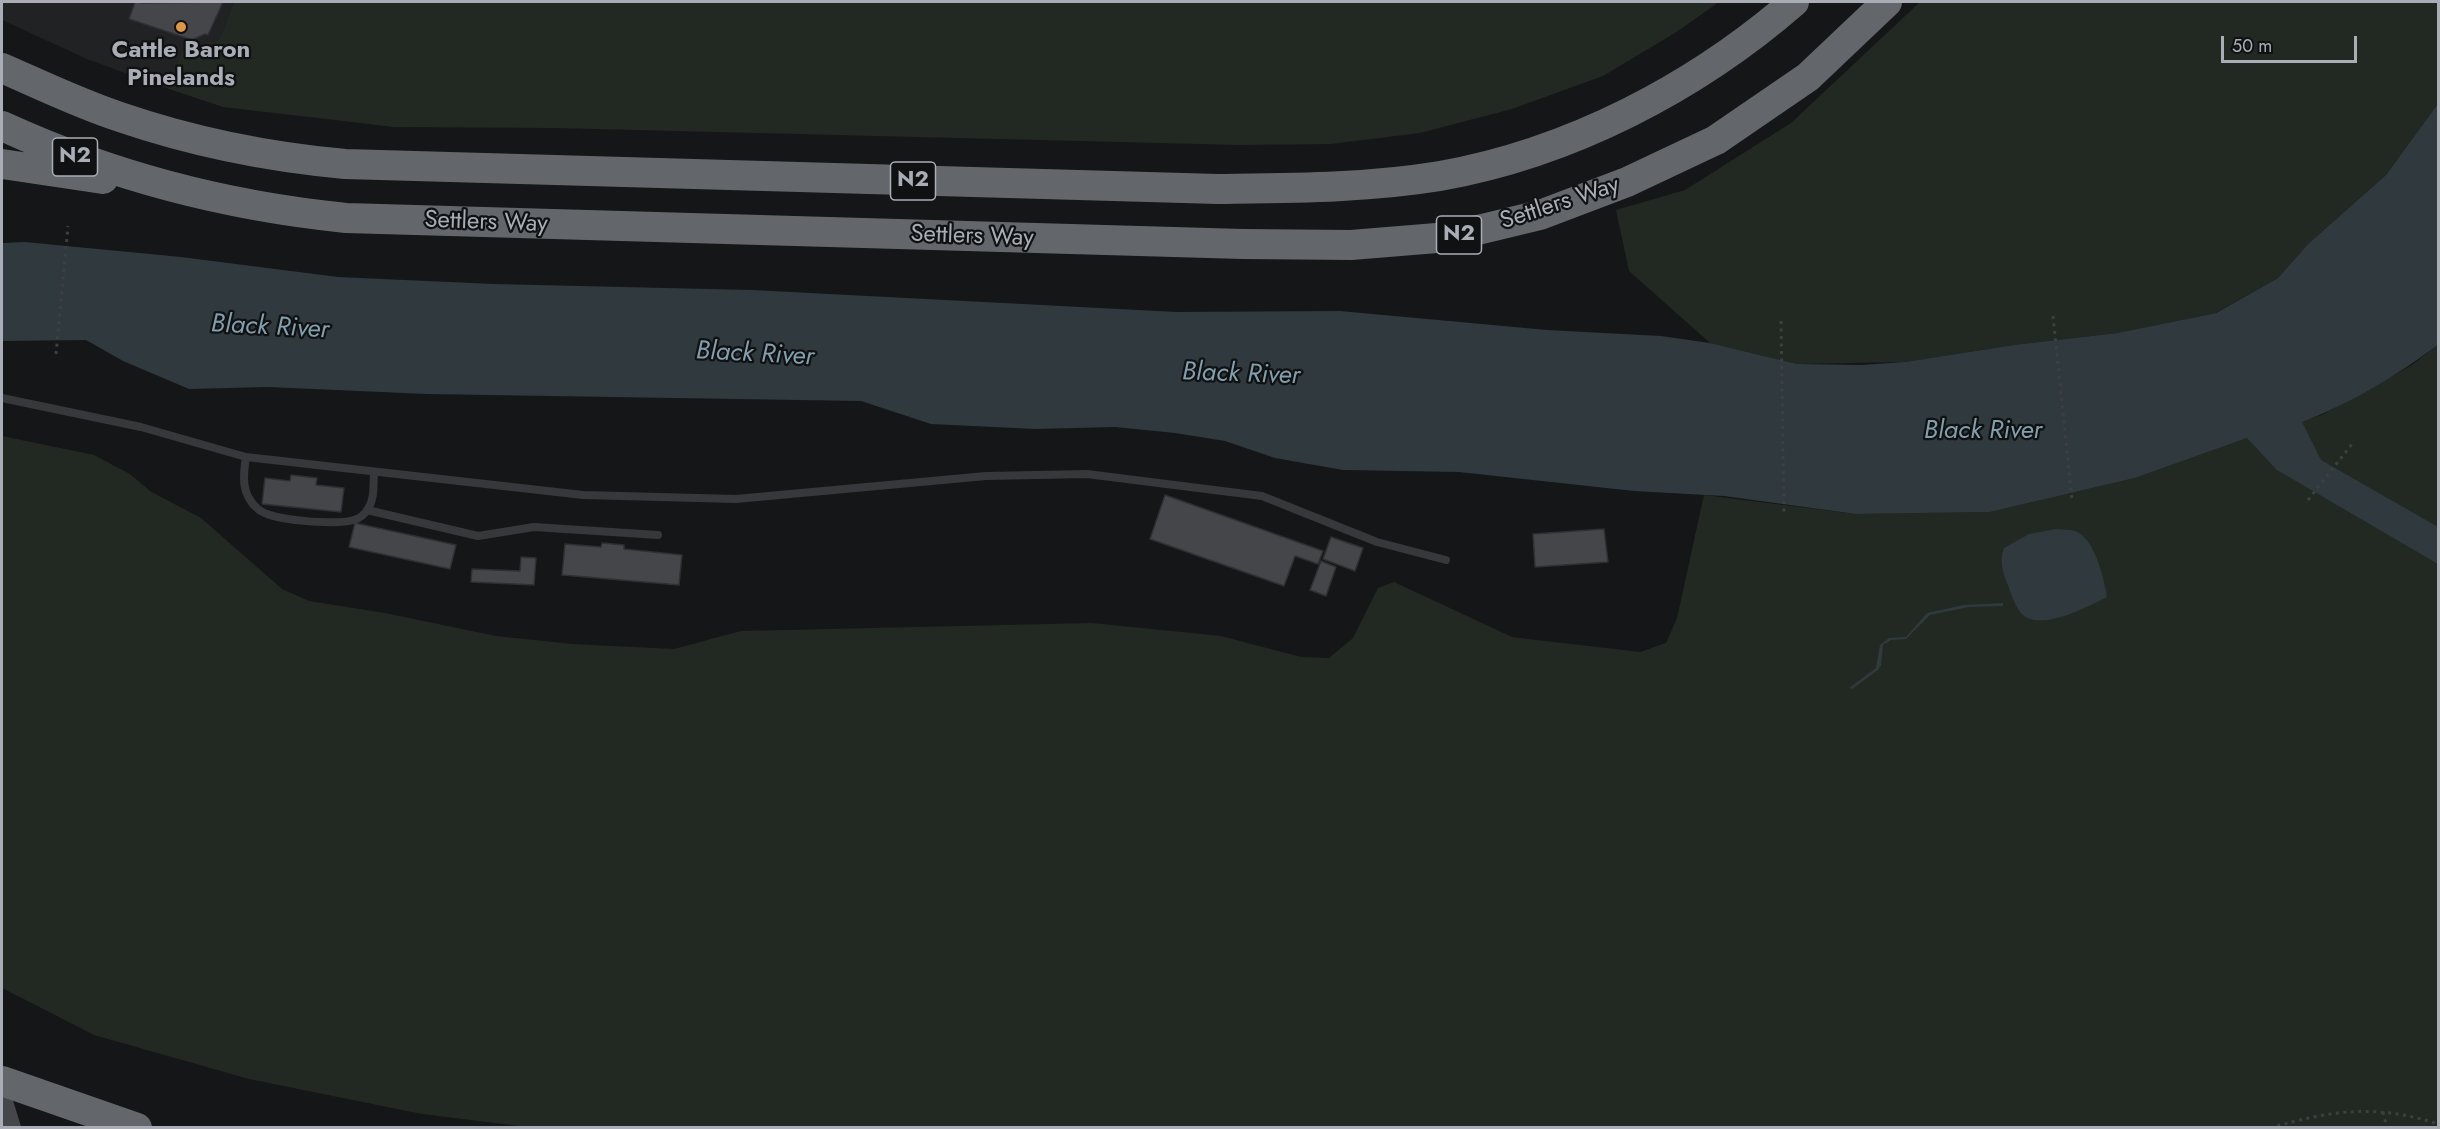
<!DOCTYPE html>
<style>
body{margin:0}
#map{position:relative;width:2440px;height:1129px;overflow:hidden;background:#151617;font-family:Jost,sans-serif}
canvas{display:block}
.frame{position:absolute;inset:0;border:3px solid #a9aeb6;pointer-events:none}
.scale{position:absolute;left:2221px;top:36px;width:136px;height:27px;box-sizing:border-box;border:3px solid #a9aeb6;border-top:0;padding-left:8px;font-size:18px;line-height:21px;white-space:nowrap;color:#a9aeb6;-webkit-text-stroke:4px #101112;paint-order:stroke}
</style>
<div id="map">
<canvas width="2440" height="1129"></canvas>
<div class="frame"></div>
<div class="scale">50 m</div>
</div>
<script>
const context = document.querySelector('canvas').getContext('2d');
context.lineJoin = 'round';
function fillPath(path, color) {
  context.fillStyle = color;
  context.fill(path, 'evenodd');
}
function strokePath(path, color, width, dash) {
  context.strokeStyle = color;
  context.lineWidth = width;
  context.lineCap = dash ? 'butt' : 'round';
  context.setLineDash(dash || []);
  context.stroke(path);
}
function write(font, color, halo, rows, align = 'center') {
  context.font = font + ' Jost,sans-serif';
  context.lineWidth = 4.5;
  context.setLineDash([]);
  context.textBaseline = 'middle';
  context.strokeStyle = halo;
  context.fillStyle = color;
  for (const [text, x, y, turn = 0] of rows) {
    context.save();
    context.translate(x, y);
    context.rotate((+turn || 0) * Math.PI / 180);
    context.textAlign = isNaN(turn) ? turn : align;
    if (halo) context.strokeText(text, 0, 0);
    context.fillText(text, 0, 0);
    context.restore();
  }
}
fillPath(new Path2D(`
 M2 2H234L219 40 184 47 166 88 87 59 2 20Z`), '#212224');
fillPath(new Path2D(`
 M234 2H1719L1675 33 1603 76 1512 109 1420 133 1331 144 1240 145 555 128 394 127 223 107 166 88 184 47 219 40Z
 M1920 2H2438V105L2386 175 2308 244 2278 278 2215 313 2117 333 2014 345 1905 362 1797 364 1710 343 1629 271 1616 210 1685 190 1791 123Z
 M2438 345V1127L535 1128 422 1114 249 1079 94 1035 2 988V436L94 455 130 474 150 491 201 518 282 589 309 601 385 613 496 636 572 644 674 649 741 631 1092 623 1221 636 1301 657 1329 658 1353 638 1378 588 1394 582 1512 637 1640 652 1666 643 1677 618 1704 495 1856 514 1990 512 2135 478 2247 438 2322 415 2412 365Z`), '#222922');
fillPath(new Path2D(`
 M2438 104V345C2397 375 2350 404 2302 422L2321 460 2438 527V564L2277 470 2247 438 2135 478 1990 512 1856 514 1724 496 1634 491 1459 472 1343 470 1275 458 1225 441 1175 433 1115 427 1035 429 931 424 861 401 426 394 268 387 189 389 123 361 86 340 2 341V243L25 242 181 257 338 277 494 284 752 290 1177 312 1340 311 1547 330 1661 336 1710 343 1797 364 1862 365 1905 362 2014 345 2117 333 2216 313 2278 278 2308 244 2386 175Z
 M2056 529C2062 530 2070 529 2075 531 2095 538 2104 579 2107 597 2087 607 2039 633 2021 613 2015 606 2012 596 2009 588 2003 573 1999 562 2004 548L2029 534Z
 M2003 603V606L1969 607 1930 615 1906 639 1891 640 1883 645 1881 665 1878 670 1852 689 1849 688 1876 668 1880 645 1889 638 1906 637 1927 613 1964 605Z`), '#30393e');
const building = new Path2D(`
 M135 2 145 3 223 2 208 35 205 34 192 40 129 19Z
 M291 475 317 478 316 485 344 488 341 512 262 504 265 478 290 481Z
 M1165 495 1323 551 1318 564 1295 556 1284 586 1150 539Z
 M355 523 456 545 450 569 349 547Z
 M1604 529 1608 562 1535 567 1533 534Z
 M1331 537 1363 548 1355 571 1323 559Z
 M602 543 624 545V549L682 555 679 585 562 575 565 544 601 547Z
 M521 557 536 558 534 585 471 582 472 569 520 571Z
 M1321 561 1336 567 1326 596 1310 590Z`);
fillPath(building, '#44464a');
strokePath(building, '#303033', 1.5);
strokePath(new Path2D(`
 M2053 316 2072 500
 M1781 321 1784 515
 M56 354 68 226
 M2308 500 2352 444
 M2383 1112 2387 1128
 M2270 1128C2331 1110 2377 1104 2438 1124`), '#3d3f42', 3, [3, 4.5]);
strokePath(new Path2D(`
 M2 398 141 427 246 457 583 495 736 499 986 476 1087 474 1262 496 1377 542 1446 560
 M246 457C243 476 241 495 258 509 271 521 336 525 354 520 359 519 365 514 368 509 375 498 373 485 374 473
 M367 510 478 536 534 527 658 535`), '#37383c', 8);
strokePath(new Path2D(`
 M2 1102 10 1128`), '#45474b', 22);
strokePath(new Path2D(`
 M2 68C41 85 80 104 120 117 193 142 268 157 345 164L1218 189C1292 188 1367 188 1440 176 1570 153 1695 88 1794 2
 M2 126C111 176 226 206 346 218L1243 244 1351 245 1449 237 1540 215 1627 182 1716 140 1808 77 1887 2
 M2 164 103 179
 M2 1081 137 1128`), '#63676c', 30);
for (const [x, y, r, color] of [
 [181,27,6,"#de9746"]
]) {
  const dot = new Path2D();
  dot.arc(x, y, r, 0, 2 * Math.PI);
  context.fillStyle = color;
  context.fill(dot);
  strokePath(dot, '#101112', 2);
}
for (const [x, y, w] of [
 [75,157,45],
 [913,181,45],
 [1459,235,45]
]) {
  const box = new Path2D();
  box.roundRect(x - w / 2, y - 19, w, 38, 4.5);
  context.fillStyle = '#101112';
  context.fill(box);
  strokePath(box, '#a9aeb6', 1.5);
}
write('bold 22px', '#a9aeb6', null, [
 ["N2",75,157],
 ["N2",913,181],
 ["N2",1459,235]
]);
write('bold 24px', '#a9aeb6', '#101112', [
 ["Cattle Baron",181,51],
 ["Pinelands",181,79]
]);
write('24px', '#a9aeb6', '#101112', [
 ["Settlers Way",1560,204,-18],
 ["Settlers Way",486,223,2],
 ["Settlers Way",972,237,2]
]);
write('italic 26px', '#839fad', '#101112', [
 ["Black River",270,328,3],
 ["Black River",755,355,3],
 ["Black River",1241,375,2],
 ["Black River",1983,432]
]);
</script>
